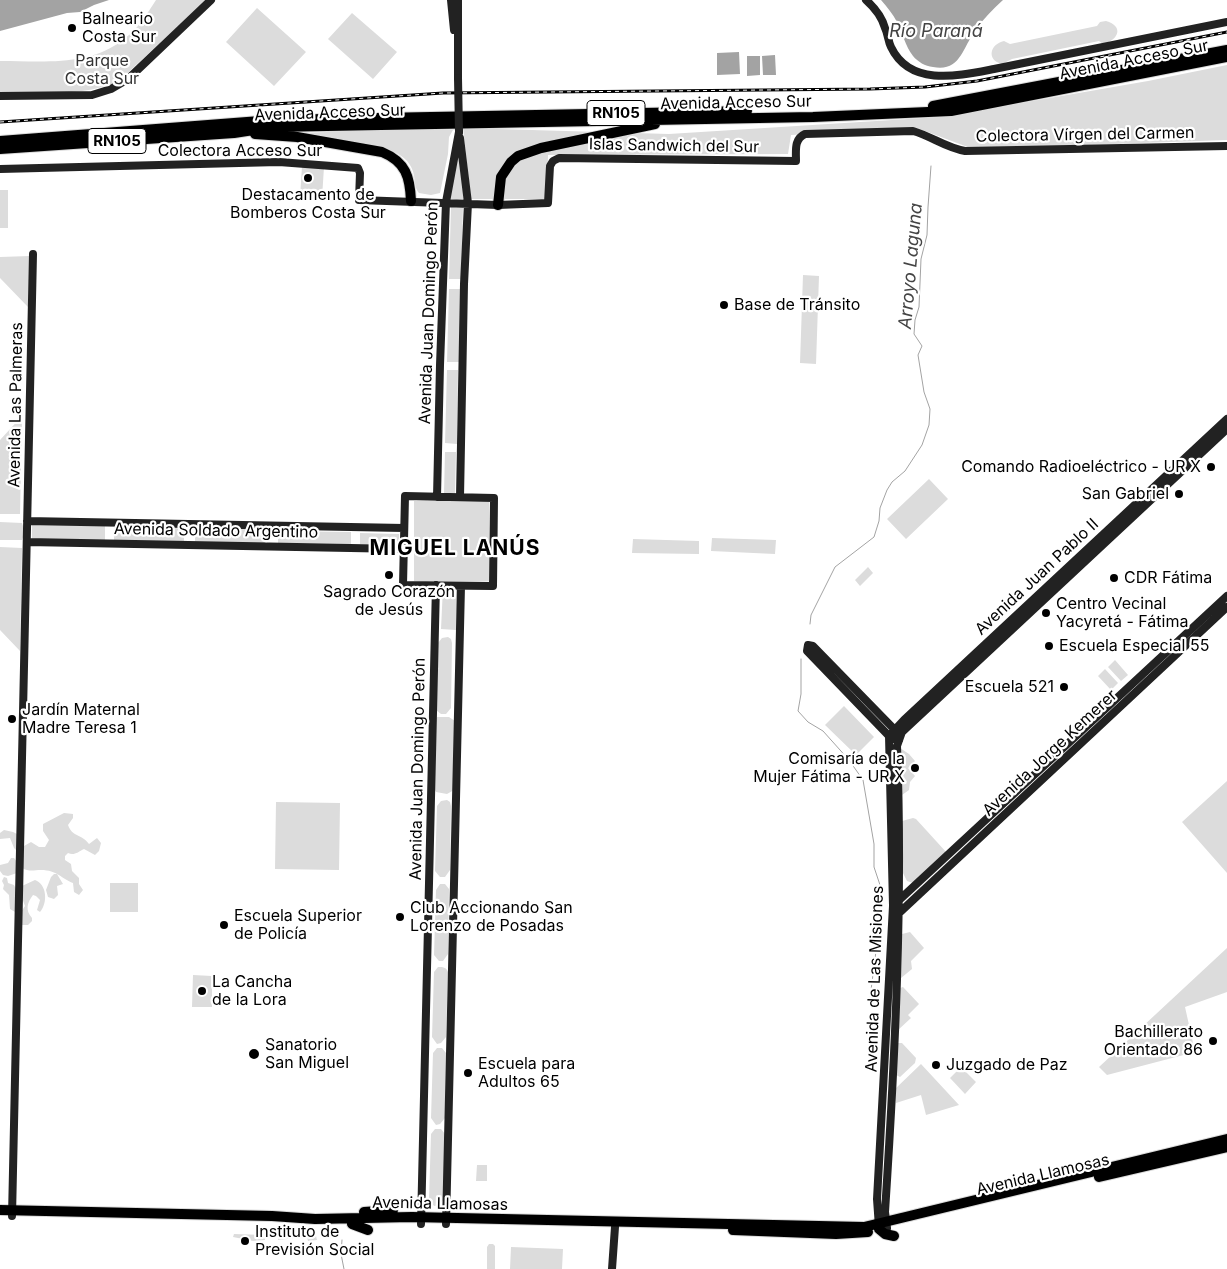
<!DOCTYPE html>
<meta charset="utf-8">
<style>
body{margin:0}
canvas{display:block;background:#fff}
</style>
<canvas width="1227" height="1269"></canvas>
<script>
const context = document.querySelector('canvas').getContext('2d');
context.lineJoin = 'round';
function fillPath(path, color) {
  context.fillStyle = color;
  context.fill(path, 'evenodd');
}
function strokePath(path, color, width, dash) {
  context.strokeStyle = color;
  context.lineWidth = width;
  context.lineCap = dash ? 'butt' : 'round';
  context.setLineDash(dash || []);
  context.stroke(path);
}
function write(font, color, halo, rows, align = 'center') {
  context.font = font + ' Inter,sans-serif';
  context.lineWidth = 4.5;
  context.setLineDash([]);
  context.textBaseline = 'middle';
  context.strokeStyle = halo;
  context.fillStyle = color;
  for (const [text, x, y, turn = 0] of rows) {
    context.save();
    context.translate(x, y);
    context.rotate((+turn || 0) * Math.PI / 180);
    context.textAlign = isNaN(turn) ? turn : align;
    if (halo) context.strokeText(text, 0, 0);
    context.fillText(text, 0, 0);
    context.restore();
  }
}
fillPath(new Path2D(`
 M156 0H206L119 81C86 97 38 92 0 93V61C41 61 90 67 124 39 138 29 147 14 156 0Z
 M257 8 306 52 274 86 226 42Z
 M352 13 397 52 373 79 328 39Z
 M1106 21C1124 26 1119 40 1103 44L1099 41 1012 59 1002 64C986 60 990 44 1004 41L1010 44 1097 26 1100 22Z
 M1227 65V140L973 149 917 128 791 135 788 154 548 155 547 199H471L463 128 669 134 940 117 1148 81Z
 M396 129 453 130 449 137 448 154 440 193 431 195 419 193C412 185 418 174 407 161 392 144 359 146 337 142 326 140 314 136 303 133Z
 M458 143 464 201 450 199Z
 M302 166 324 167 322 198 300 197Z
 M0 190H8V228H0Z
 M451 206H463L461 279H449Z
 M30 256 28 307 0 278V257Z
 M803 275 819 276 816 364 800 363Z
 M449 289H460L459 362H447Z
 M447 370H458L457 444 445 443Z
 M22 416 20 514H0V440Z
 M445 452H456L455 494 444 493Z
 M929 479 948 499 906 539 887 519Z
 M414 501H489V581H414Z
 M0 522 22 523 25 532 22 540H0Z
 M32 524 105 526V542L32 541Z
 M114 526 184 527V542L114 541Z
 M195 528 269 529 268 543 195 542Z
 M278 531 351 532V544L278 543Z
 M360 533 399 534V546L360 544Z
 M712 538 776 540 775 554 711 551Z
 M633 539 699 541V554L632 553Z
 M0 547 22 548 20 651 0 630Z
 M868 567 873 573 860 586 855 580Z
 M443 587 458 588 456 630 441 629Z
 M448 637 451 639 452 643 451 708 446 714H441L436 710 438 643 442 638Z
 M1115 660 1128 675 1121 681 1108 667Z
 M1105 669 1118 683 1111 690 1098 676Z
 M844 706 874 737 856 755 825 725Z
 M437 717H449L455 721 454 790 447 794 436 792 434 788 435 719Z
 M897 746 909 754 915 761 908 768 915 776 910 782 909 790 902 795 901 794Z
 M1227 781V873L1182 822Z
 M447 800 450 802 451 806 450 870 445 877H440L435 871 437 806 441 801Z
 M276 802 340 803 339 870 275 869Z
 M64 813 73 814V818L68 825C72 837 82 834 89 844L97 838 101 843 99 851 95 855 84 849C78 852 74 856 68 853L65 856V860L71 864 72 871 79 878V884L83 890 79 895 74 892 73 883C62 879 57 870 41 870 34 870 29 872 22 868L24 846 31 842 39 847H45L49 840 43 831V824Z
 M913 818 916 819 947 853 916 884 907 881 903 873 902 821Z
 M4 830 13 832 17 834V851L14 848 10 838 0 839V833Z
 M11 858H14L17 862V873L8 876 3 875 0 871V865L8 863Z
 M54 874H57L63 884 57 886 58 895 54 899 48 897 46 890 51 877Z
 M4 877 7 878 8 883 14 885 19 895 15 904V912L10 909 9 895 3 889 4 885 2 881Z
 M35 880C47 884 48 903 40 912L37 910 40 900 36 896 33 895C27 903 25 910 32 918V921L28 925H22L19 915 25 906 22 898V886Z
 M110 883H138V912H110Z
 M440 884H445L449 889 448 954 443 961H439L434 955 436 890Z
 M910 932 924 948 911 961 912 969 901 978 902 934Z
 M1227 948V992L1185 1007 1195 1052 1107 1075 1099 1067Z
 M438 967C443 967 446 967 448 972L446 1037 441 1043 437 1044 432 1037 434 972Z
 M193 975 212 976V1007H192Z
 M903 987 919 1004 908 1015 911 1018 897 1031 900 988Z
 M898 1043H902L916 1058 915 1063 900 1077 896 1075Z
 M437 1048H442L446 1053 445 1118 440 1124 436 1125 431 1118 433 1053Z
 M921 1064 959 1105 926 1115 921 1095 896 1103 895 1089Z
 M961 1067 976 1082 965 1094 950 1078Z
 M435 1129H441L445 1134 444 1199 439 1205 434 1206 429 1199 431 1134Z
 M477 1165H487V1181H476Z
 M234 1234 265 1235V1240L253 1241 233 1237Z
 M278 1235 316 1236 317 1240 308 1241 307 1237 278 1240Z
 M489 1244H493L495 1246V1269H487V1247Z
 M511 1247 563 1249 562 1269H510Z`), '#dcdcdc');
fillPath(new Path2D(`
 M0 0H109L94 5 80 12 67 13 0 31Z
 M881 0H1003C993 9 983 19 975 31 962 49 960 72 933 67 925 66 918 62 913 56 905 46 903 33 897 22 893 14 887 7 881 0Z
 M739 52 740 74 717 75V53Z
 M775 55 776 75H763L762 56Z
 M747 56H760V75L747 76Z`), '#a3a3a3');
strokePath(new Path2D(`
 M810 624 811 615 835 567 874 537 879 521 880 508 887 490 892 482 905 471 922 445 929 425 930 409 924 392 918 355 922 346 914 334 915 320 919 307 921 259 927 235 928 207 931 166
 M801 659V694L798 711 808 722 823 731 849 760 863 780 874 844V867L880 885 882 904 870 998 874 1005
 M342 1240 341 1254 344 1269`), '#a3a3a3', 1);
const highway = new Path2D(`
 M933 106 1227 50
 M255 134 297 137 382 152C406 162 410 177 411 201
 M0 141 273 120 747 111
 M0 149 234 133 273 127 813 117 951 111 1227 57
 M498 205 501 177 511 162 518 156 541 148 655 124
 M1099 1177 1227 1147
 M0 1210 272 1216 315 1219 412 1217 864 1227 1227 1139
 M364 1212 393 1210
 M352 1224 368 1230
 M879 1229 885 1234 894 1236
 M733 1230 836 1234 868 1232`);
strokePath(highway, '#dbdbdb', 12);
strokePath(new Path2D(`
 M451 0 454 30
 M866 0C875 8 882 17 885 28 888 34 888 41 891 47 910 87 958 76 994 69L1227 22
 M458 78V0
 M0 96 92 95 111 89 128 79 211 0
 M460 138 468 203 464 284 460 497
 M0 169 279 162 358 168 360 173 359 200 498 205 548 203 550 166 553 161 559 158 796 161C796 150 794 139 805 134L913 131C931 136 946 148 965 151L1227 146
 M405 496 494 498 493 586 403 585Z
 M437 497 440 365 446 202 459 132
 M27 521 404 528
 M27 542 404 549
 M808 645 813 646 894 729 897 733 899 740 894 739 889 736 807 651Z
 M897 902 1227 596
 M898 914 1227 607
 M12 1216 33 254
 M421 1224 436 585
 M446 1224 461 586
 M879 1227 877 1199 893 906 889 736 904 720 1227 419
 M887 1228 885 1212C895 1057 903 902 897 746L902 732 1227 429
 M612 1269 615 1227`), '#222', 8);
strokePath(highway, '#000', 10);
const rail = new Path2D(`
 M0 122 443 93 870 89 925 87 977 81 1227 32`);
strokePath(rail, '#000', 3);
strokePath(rail, '#fff', 1, [4]);
strokePath(new Path2D(`
 M458 78 459 132`), '#222', 8);
for (const [x, y, r, color] of [
 [72,28,5,"#000"],
 [308,178,5,"#000"],
 [724,305,5,"#000"],
 [1211,467,5,"#000"],
 [1179,494,5,"#000"],
 [389,575,5,"#000"],
 [1114,578,5,"#000"],
 [1046,613,5,"#000"],
 [1049,646,5,"#000"],
 [1064,687,5,"#000"],
 [12,719,5,"#000"],
 [915,768,5,"#000"],
 [400,917,5,"#000"],
 [224,925,5,"#000"],
 [202,991,5,"#000"],
 [1213,1041,5,"#000"],
 [254,1054,6,"#000"],
 [936,1065,5,"#000"],
 [468,1073,5,"#000"],
 [245,1241,5,"#000"]
]) {
  const dot = new Path2D();
  dot.arc(x, y, r, 0, 2 * Math.PI);
  context.fillStyle = color;
  context.fill(dot);
  strokePath(dot, '#fff', 2);
}
for (const [x, y, w] of [
 [616,113,58],
 [117,141,58]
]) {
  const box = new Path2D();
  box.roundRect(x - w / 2, y - 12.5, w, 25, 4);
  context.fillStyle = '#fff';
  context.fill(box);
  strokePath(box, '#000', 1);
}
write('bold 15px', '#000', null, [
 ["RN105",616,113],
 ["RN105",117,141]
]);
write('16px', '#000', '#fff', [
 ["Balneario",82,19],
 ["Costa Sur",82,37],
 ["Destacamento de",308,195,"center"],
 ["Bomberos Costa Sur",308,213,"center"],
 ["Base de Tránsito",734,305],
 ["Comando Radioeléctrico - UR X",1201,467,"right"],
 ["San Gabriel",1169,494,"right"],
 ["CDR Fátima",1124,578],
 ["Sagrado Corazón",389,592,"center"],
 ["de Jesús",389,610,"center"],
 ["Centro Vecinal",1056,604],
 ["Yacyretá - Fátima",1056,622],
 ["Escuela Especial 55",1059,646],
 ["Escuela 521",1054,687,"right"],
 ["Jardín Maternal",22,710],
 ["Madre Teresa 1",22,728],
 ["Comisaría de la",905,759,"right"],
 ["Mujer Fátima - UR X",905,777,"right"],
 ["Club Accionando San",410,908],
 ["Lorenzo de Posadas",410,926],
 ["Escuela Superior",234,916],
 ["de Policía",234,934],
 ["La Cancha",212,982],
 ["de la Lora",212,1000],
 ["Bachillerato",1203,1032,"right"],
 ["Orientado 86",1203,1050,"right"],
 ["Sanatorio",265,1045],
 ["San Miguel",265,1063],
 ["Escuela para",478,1064],
 ["Adultos 65",478,1082],
 ["Juzgado de Paz",946,1065],
 ["Instituto de",255,1232],
 ["Previsión Social",255,1250]
], 'left');
write('16px', '#000', '#fff', [
 ["Avenida Acceso Sur",1134,60,-11],
 ["Avenida Acceso Sur",736,103,-1],
 ["Avenida Acceso Sur",330,113,-2],
 ["Colectora Vírgen del Carmen",1085,135,-1],
 ["Islas Sandwich del Sur",674,146,1],
 ["Colectora Acceso Sur",240,151],
 ["Avenida Juan Domingo Perón",429,313,-88],
 ["Avenida Las Palmeras",16,405,-89],
 ["Avenida Soldado Argentino",216,531,1],
 ["Avenida Juan Pablo II",1037,577,-43],
 ["Avenida Jorge Kemerer",1050,753,-43],
 ["Avenida Juan Domingo Perón",418,769,-89],
 ["Avenida de Las Misiones",875,979,-88],
 ["Avenida Llamosas",1043,1175,-13],
 ["Avenida Llamosas",440,1204,1]
]);
write('16px', '#333', '#fff', [
 ["Parque",102,61],
 ["Costa Sur",102,79]
]);
write('italic 18px', '#444', '#fff', [
 ["Río Paraná",936,32],
 ["Arroyo Laguna",911,266,-85]
]);
context.letterSpacing = '1px';
write('bold 21px', '#000', '#fff', [
 ["MIGUEL LANÚS",455,549]
]);
context.letterSpacing = '0px';
</script>
